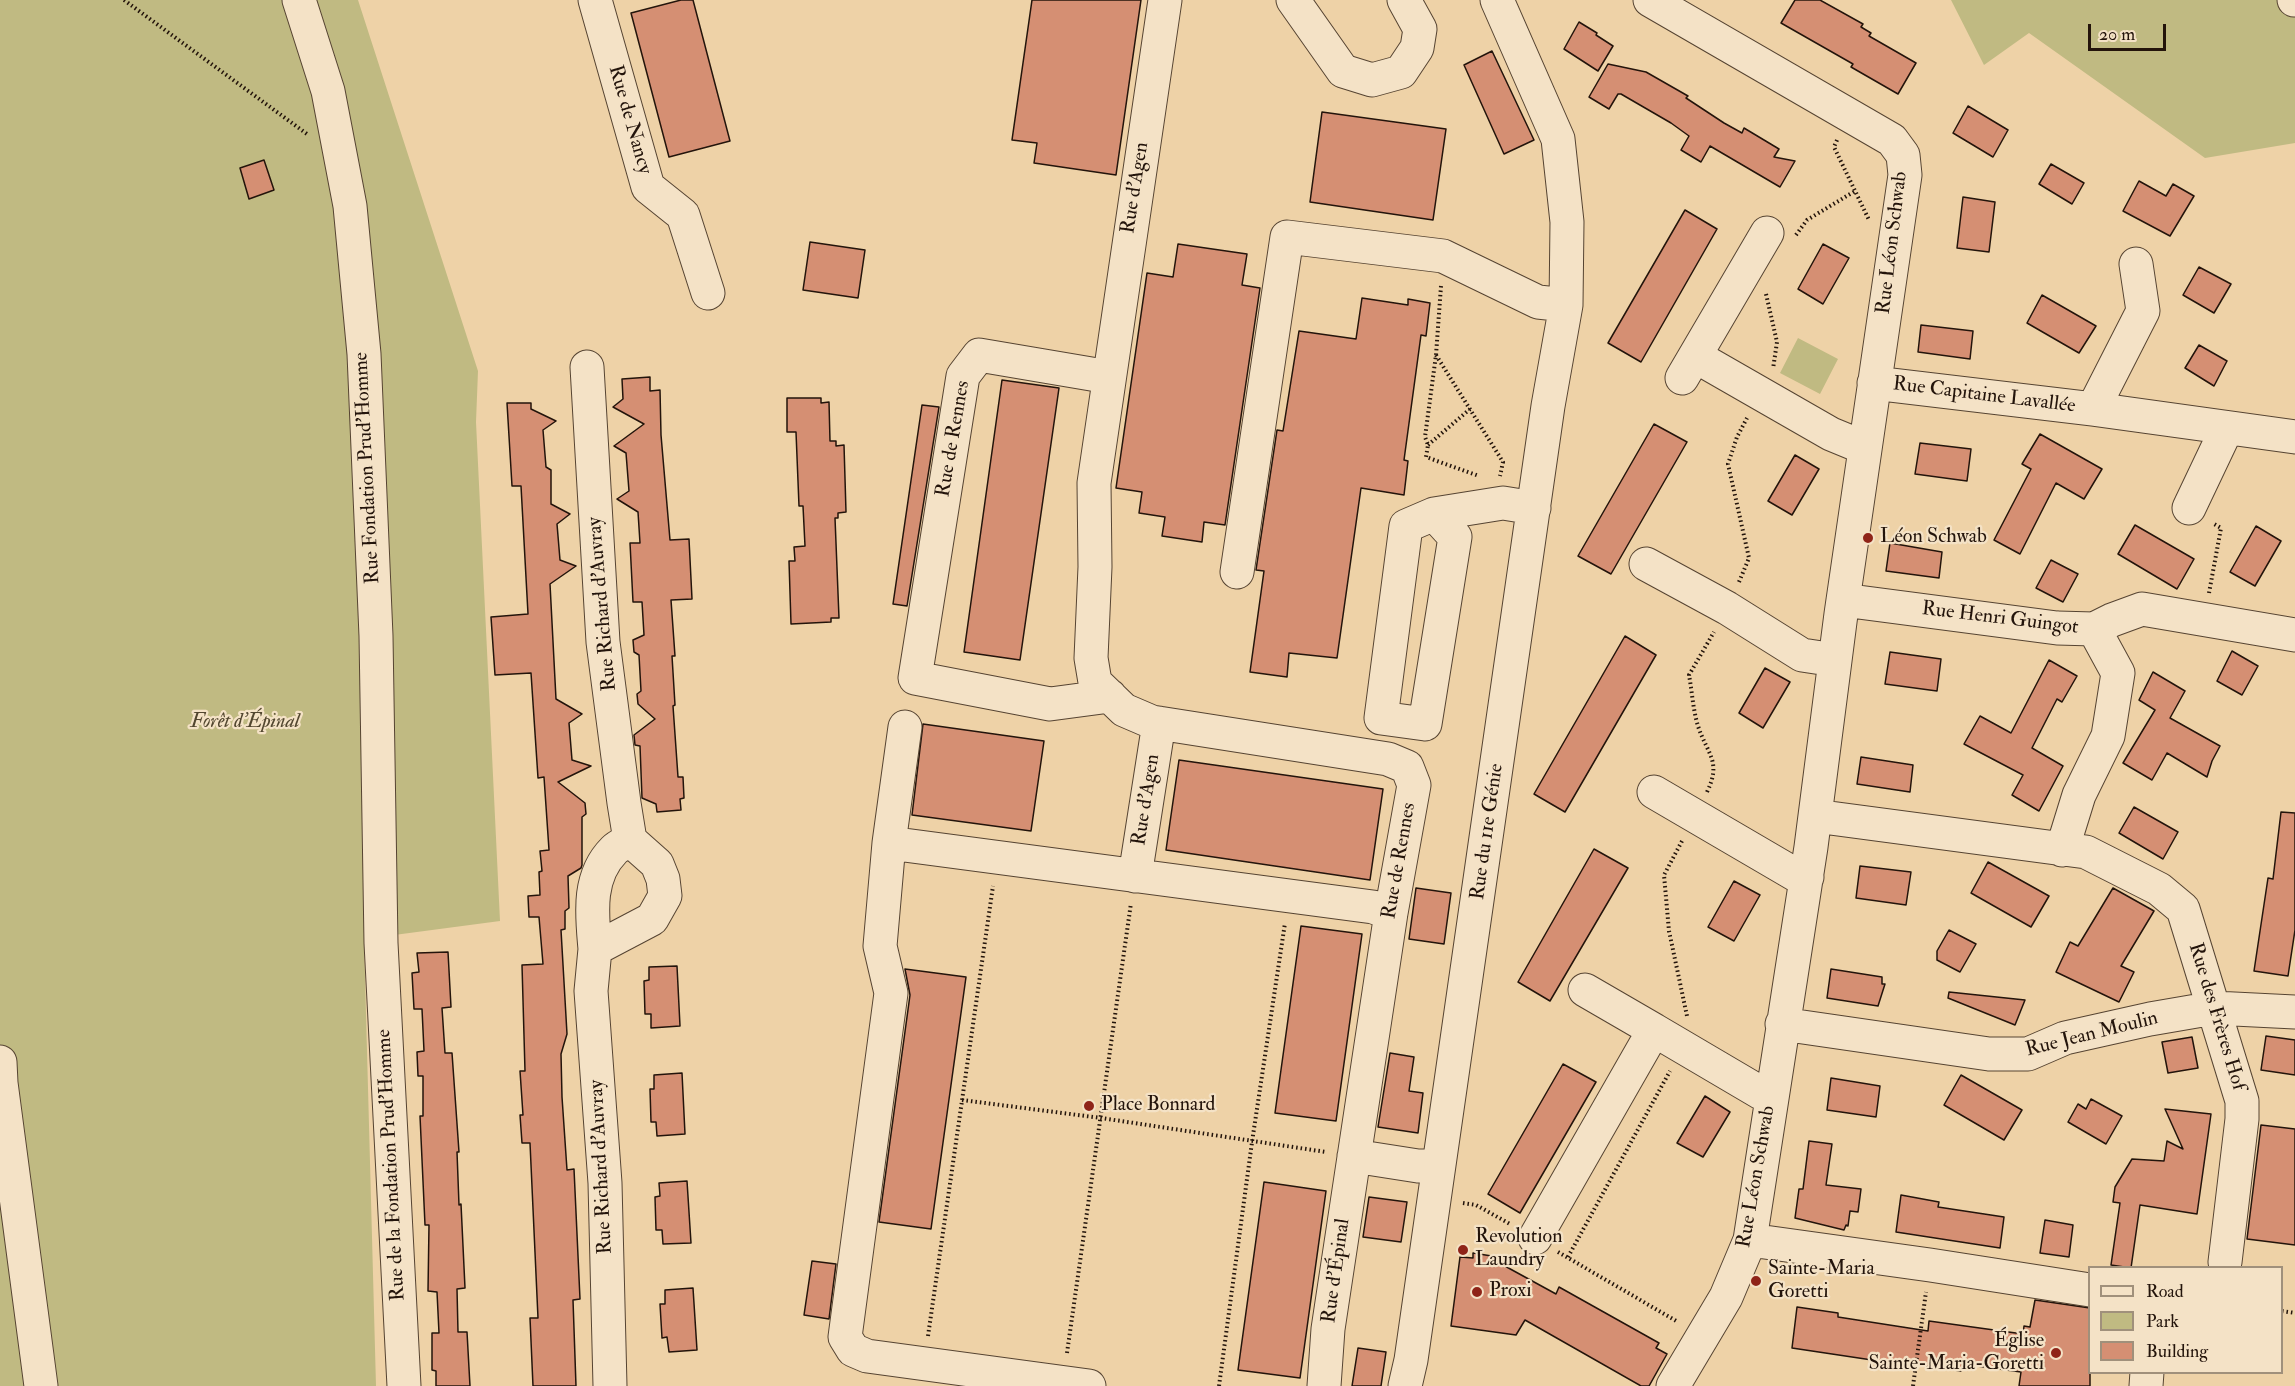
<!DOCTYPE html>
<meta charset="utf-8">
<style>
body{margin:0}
#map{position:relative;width:2295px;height:1386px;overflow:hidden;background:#eed2a7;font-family:"IM FELL Double Pica",serif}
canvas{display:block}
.legend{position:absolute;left:2088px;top:1266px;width:195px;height:108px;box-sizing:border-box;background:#f4e2c6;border:2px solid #a0907b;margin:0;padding:8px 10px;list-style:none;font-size:18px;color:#23140b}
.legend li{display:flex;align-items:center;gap:12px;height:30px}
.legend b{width:30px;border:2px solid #a0907b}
.scale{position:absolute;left:2088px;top:24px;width:78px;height:27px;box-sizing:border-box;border:3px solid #23140b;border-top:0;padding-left:8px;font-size:18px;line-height:21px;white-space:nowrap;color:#23140b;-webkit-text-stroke:4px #f4e2c6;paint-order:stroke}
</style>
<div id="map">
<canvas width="2295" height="1386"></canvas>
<ul class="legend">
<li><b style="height:8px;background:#f4e2c6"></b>Road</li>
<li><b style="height:16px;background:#c0ba82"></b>Park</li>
<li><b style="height:16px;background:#d58f73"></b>Building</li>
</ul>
<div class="scale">20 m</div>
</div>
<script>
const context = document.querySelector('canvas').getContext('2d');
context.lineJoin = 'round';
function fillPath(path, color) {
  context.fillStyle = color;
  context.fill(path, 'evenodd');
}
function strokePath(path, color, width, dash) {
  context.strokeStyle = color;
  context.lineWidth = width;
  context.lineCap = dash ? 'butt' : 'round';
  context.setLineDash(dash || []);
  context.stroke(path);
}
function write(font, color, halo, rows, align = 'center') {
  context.font = font + ' "IM FELL Double Pica",serif';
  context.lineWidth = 4.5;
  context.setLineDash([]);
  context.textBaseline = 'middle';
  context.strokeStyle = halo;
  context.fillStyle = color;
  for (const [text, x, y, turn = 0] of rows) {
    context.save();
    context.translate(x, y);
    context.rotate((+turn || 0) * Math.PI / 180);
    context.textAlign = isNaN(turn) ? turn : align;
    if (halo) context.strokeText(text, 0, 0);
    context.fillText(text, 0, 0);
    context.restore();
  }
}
fillPath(new Path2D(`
 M0 0H358L478 371 476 422 500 921 364 939 376 1386H0Z
 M1951 0H2295V143L2205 158 2029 33 1984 65Z
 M1798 338 1838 359 1820 394 1780 373Z`), '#c0ba82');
const building = new Path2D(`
 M681 0H693L730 141 669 157 631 13Z
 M1032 0H1141L1116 175 1034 163 1037 143 1012 140Z
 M1795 0H1820L1863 24 1861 27 1871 33 1869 36 1916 63 1898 94 1851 67 1853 64 1781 23Z
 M1579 22 1597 33 1596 35 1613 46 1598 71 1564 49Z
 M1492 51 1534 140 1504 154 1464 65Z
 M1608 64 1646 72 1688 96 1686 98 1724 123 1742 133 1744 128 1779 149 1774 157 1795 161 1780 187 1710 146 1701 162 1681 150 1689 136 1671 123 1621 94H1618L1609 109 1589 97Z
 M1968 106 2008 130 1993 157 1953 133Z
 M1322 112 1446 129 1433 220 1310 202Z
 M264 160 274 190 249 199 240 168Z
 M2051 164 2084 183 2072 204 2039 184Z
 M2139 181 2166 196 2173 184 2194 196 2170 236 2123 211Z
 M1963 197 1995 202 1989 252 1957 248Z
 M1685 210 1717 229 1641 362 1608 343Z
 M810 242 865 250 858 298 803 290Z
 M1178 244 1247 254 1242 285 1260 288 1225 525 1204 522 1202 542 1162 536 1165 517 1139 513 1142 492 1116 488 1147 273 1173 277Z
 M1823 244 1849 258 1823 304 1798 289Z
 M2199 267 2231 284 2214 313 2183 295Z
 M2042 295 2096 326 2079 353 2027 323Z
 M1362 298 1408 305V299L1430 303 1426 336 1421 335 1404 460 1408 461 1404 495 1361 488 1337 658 1289 653 1287 677 1250 672 1264 571 1256 570 1277 430 1283 431 1299 331 1356 339Z
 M1921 325 1973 331 1970 359 1918 352Z
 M2199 345 2227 361 2214 386 2185 368Z
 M650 377V391L660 390 661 435 670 540 689 539 692 599 671 600 675 656H672L675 705 673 706 678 777H683L684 798 680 799 681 810 657 812 656 804 642 798 640 746 635 745 634 735 655 719 638 704 637 694 641 691 639 655 634 652 633 640 644 635 642 602H633L630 543H640L638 512 617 499 629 491 626 453 614 446 644 424 613 407 623 399 622 379Z
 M1002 380 1059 388 1020 660 964 652Z
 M787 398H821V403L829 402 830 441H836V446L844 445 846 512 838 513V518H835L839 618H831V622L791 624 789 561H795L794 547 805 546 803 506H799L796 432H787Z
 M507 403H531V409L556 421 543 430 546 467 551 470V504L570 514 557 524 560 560 576 566 550 584 556 699 582 714 569 723 572 760 591 766 558 782 585 803 586 814 582 817V865L581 868 568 876 569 908 565 911V929L561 930 567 1034 561 1054 562 1097 567 1170 574 1169 580 1299 573 1300 576 1386H533L530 1318H538L530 1143H522L520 1115H523L520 1071H525L522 965 543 964 539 917H529L528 896 540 895 539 872 542 871 540 851 549 850 544 777 538 778 531 673 495 675 491 617 528 614 521 486H512Z
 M922 405 939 407 907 606 893 604Z
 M1654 424 1687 442 1611 574 1578 556Z
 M2040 434 2102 469 2084 499 2056 483 2020 554 1994 540 2031 469 2022 464Z
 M1920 443 1971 449 1967 481 1915 474Z
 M1795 455 1819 469 1792 515 1768 501Z
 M2135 525 2194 559 2177 589 2118 554Z
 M2256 526 2281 541 2255 586 2230 572Z
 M1890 543 1942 552 1939 578 1886 571Z
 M2051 560 2078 574 2063 602 2036 588Z
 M1625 636 1656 655 1565 812 1534 794Z
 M2232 651 2258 666 2242 695 2217 681Z
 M1890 652 1941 659 1937 691 1885 684Z
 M2049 660 2077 676 2062 702 2057 699 2032 748 2063 766 2039 811 2012 795 2023 775 1964 744 1980 716 2011 733Z
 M1765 668 1790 682 1763 728 1739 713Z
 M2153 672 2185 691 2170 718 2220 746 2212 761 2207 777 2167 753 2152 780 2123 763 2155 710 2139 700Z
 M923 724 1044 741 1031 831 912 815Z
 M1861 757 1913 765 1910 792 1857 784Z
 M1179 760 1383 789 1370 880 1166 850Z
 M2134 807 2178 832 2163 859 2119 833Z
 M2281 812 2295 813V930L2288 976 2254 971 2268 878 2273 879Z
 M1594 849 1628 868 1550 1001 1518 982Z
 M1988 862 2049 896 2031 927 1971 893Z
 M1860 866 1911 872 1906 905 1856 898Z
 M1734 881 1760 895 1734 941 1708 927Z
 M1416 888 1451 893 1444 944 1409 939Z
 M2113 888 2154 911 2121 966 2134 972 2119 1002 2056 972 2070 942 2078 946Z
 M1301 926 1362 934 1336 1121 1275 1113Z
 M1949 930 1976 944 1960 972 1937 960V951Z
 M448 952 451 1007 442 1008 445 1053H452L459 1152H457L459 1205 461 1204 465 1288 457 1289 458 1332H467L470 1386H436V1371L432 1370V1333H439L437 1292 428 1291 429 1225H425L420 1116H423V1076H418L417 1052 424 1051 422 1009H414L412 973 419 972 417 953Z
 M677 966 680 1026 651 1028V1014H645L644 981 649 980V967Z
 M905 969 966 977 931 1229 879 1222 910 995Z
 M1831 969 1882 977V984H1885L1878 1006 1827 998Z
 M1949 992 2025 1000 2015 1025 1948 998Z
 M2266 1036 2295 1040V1075L2261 1070Z
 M2192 1037 2198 1068 2168 1073 2162 1042Z
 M1390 1053 1414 1057 1409 1091 1423 1093 1418 1133 1378 1127Z
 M1563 1064 1596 1082 1520 1213 1488 1194Z
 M682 1073 685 1134 657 1136 656 1122H651L650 1089H654V1075Z
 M1961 1075 2022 1110 2004 1140 1944 1105Z
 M1831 1078 1880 1086 1876 1117 1827 1110Z
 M1705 1096 1730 1112 1703 1157 1677 1143Z
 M2091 1099 2122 1116 2106 1144 2068 1122 2078 1104 2086 1109Z
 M2165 1109 2211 1114 2197 1214 2140 1205 2131 1268 2111 1265 2120 1203 2113 1202 2115 1187 2132 1159 2164 1161 2167 1141 2183 1149Z
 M2261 1125 2295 1129V1245L2247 1239Z
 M1809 1141 1832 1144 1826 1185 1861 1189 1858 1212 1850 1211 1848 1226 1846 1225 1844 1230 1795 1218 1799 1189H1803Z
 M687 1181 691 1243 663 1244 662 1230H656L655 1197 660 1196 659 1183Z
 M1264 1182 1326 1191 1300 1378 1238 1370Z
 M1901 1195 1939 1202 1938 1207 2004 1217 2000 1248 1896 1232Z
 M1369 1197 1407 1202 1401 1242 1363 1237Z
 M2045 1220 2073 1225 2069 1257 2040 1253Z
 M1473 1253 1504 1258 1503 1265 1556 1294 1559 1287 1659 1343 1656 1348 1667 1354 1649 1386H1641L1525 1320 1516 1335 1451 1326 1460 1257 1473 1258Z
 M812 1261 836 1264 829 1319 804 1315Z
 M693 1288 697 1350 669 1352 667 1337 662 1338 660 1304H665V1290Z
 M2035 1300 2090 1308V1386H2019L2021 1372 1962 1364 1961 1371 1912 1364V1366L1792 1348 1797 1307 1838 1313V1317L1928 1331 1929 1321 2023 1334 2024 1326 2030 1327Z
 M1358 1348 1386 1352 1381 1386H1352Z`);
fillPath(building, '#d58f73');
strokePath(building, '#23140b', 1.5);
const minor = new Path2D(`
 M299 0 328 91 350 206 364 354 376 636 381 943 404 1386
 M595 0 648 187 683 215 708 293
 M1165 0 1094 483 1095 567 1091 658 1095 682 1124 710 1152 722 1388 759 1407 767 1414 785 1391 913 1328 1329 1324 1386
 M1293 0 1343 71 1372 80 1401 72 1417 48 1420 29 1404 0
 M1650 0 1892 140 1903 155 1905 175 1841 614 1811 847 1750 1240 1726 1297 1673 1386
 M2294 0H2295
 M1695 356 1831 434 1865 448
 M587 367 603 642 624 803 630 840 657 864 663 879 665 896 652 919 595 949 591 991 605 1183 610 1386
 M1109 377 979 355 963 376 915 678 1050 704 1110 696
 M1682 378 1767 233
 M1874 383 2093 409 2295 437
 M2093 409 2143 311 2136 264
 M2189 508 2227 428
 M1434 514 1455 537 1425 724 1381 718 1406 526 1434 514 1503 503 1534 508
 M1646 564 1727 608 1802 655 1835 660
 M1237 572 1287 237 1443 256 1538 302 1566 305
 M1843 600 2057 628 2094 629 2112 620 2142 609 2295 635
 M1654 792 1796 875 1807 877
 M1815 816 2086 852 2159 889 2183 909 2242 1101V1119L2225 1262
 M889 843 905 727
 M2062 850 2079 795 2108 736 2118 673 2094 629
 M1135 876 1159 723
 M595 949C592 915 587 877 614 850 618 846 625 843 630 840
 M1585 990 1654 1030
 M1782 1024 1989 1054H2028L2065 1038 2150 1019 2214 1008 2295 1012
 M0 1062 1 1083 41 1386
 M1354 1156 1418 1166H1438
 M1535 1238 1654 1030 1761 1093 1772 1094
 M1750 1240 1930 1265 2090 1290
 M1089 1386 867 1356 853 1350 845 1337 891 993 880 946 889 843 1373 907 1391 913
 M1405 1386 1411 1360 1548 406 1566 305 1567 222 1558 139 1497 0
 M2146 1386 2147 1372`);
strokePath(minor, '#564432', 35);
strokePath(new Path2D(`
 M124 0 307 134
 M1837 140 1834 147 1869 220
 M1796 235 1807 220 1855 191
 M1441 286 1436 355 1425 437 1428 445 1426 457 1479 476
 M1766 294 1777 342 1773 369
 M1436 355 1503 462 1500 476
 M1428 445 1470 409
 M1739 582 1749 558 1728 464 1737 437 1747 418
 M2209 593 2221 528 2214 524
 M1707 792C1722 761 1707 754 1698 726 1693 710 1692 691 1689 675L1714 632
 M1682 841 1664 875 1669 931 1687 1016
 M962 1100 1101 1118 1326 1152
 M1463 1203 1476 1205 1510 1224
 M1558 1252 1678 1322
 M1568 1257 1670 1071
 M2282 1311 2295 1313
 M928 1336 993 886
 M1067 1353 1131 903
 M1219 1386 1252 1142 1285 923
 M1913 1386 1926 1292`), '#23140b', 4, [1.5, 3]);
strokePath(minor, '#f4e2c6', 33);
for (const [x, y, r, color] of [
 [1868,538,6,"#8f2418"],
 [1089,1106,6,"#8f2418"],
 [1463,1250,6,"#8f2418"],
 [1756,1281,6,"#8f2418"],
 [1477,1292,6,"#8f2418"],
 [2056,1353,6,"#8f2418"]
]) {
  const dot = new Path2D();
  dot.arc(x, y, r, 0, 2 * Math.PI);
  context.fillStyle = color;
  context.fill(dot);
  strokePath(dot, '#f4e2c6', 2);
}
write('20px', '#23140b', '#f4e2c6', [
 ["Rue de Nancy",629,120,74],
 ["Rue d'Agen",1136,188,-81],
 ["Rue Léon Schwab",1893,243,-83],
 ["Rue Capitaine Lavallée",1984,396,7],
 ["Rue de Rennes",954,439,-80],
 ["Rue Fondation Prud'Homme",368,468,-93],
 ["Rue Richard d'Auvray",603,604,-95],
 ["Rue Henri Guingot",2000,619,7],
 ["Rue d'Agen",1147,800,-81],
 ["Rue du 11e Génie",1488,832,-82],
 ["Rue de Rennes",1400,861,-80],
 ["Rue des Frères Hof",2216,1017,73],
 ["Rue Jean Moulin",2092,1035,-14],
 ["Rue de la Fondation Prud'Homme",392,1165,-93],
 ["Rue Richard d'Auvray",602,1167,-93],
 ["Rue Léon Schwab",1757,1177,-80],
 ["Rue d'Épinal",1337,1271,-82]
]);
write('20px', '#23140b', '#f4e2c6', [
 ["Léon Schwab",1880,538],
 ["Place Bonnard",1101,1106],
 ["Revolution",1475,1238],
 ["Laundry",1475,1261],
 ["Sainte-Maria",1768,1270],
 ["Goretti",1768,1293],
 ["Proxi",1489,1292],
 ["Église",2044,1342,"right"],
 ["Sainte-Maria-Goretti",2044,1365,"right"]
], 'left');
write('italic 20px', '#52462f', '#f4e2c6', [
 ["Forêt d'Épinal",245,723]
]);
</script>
